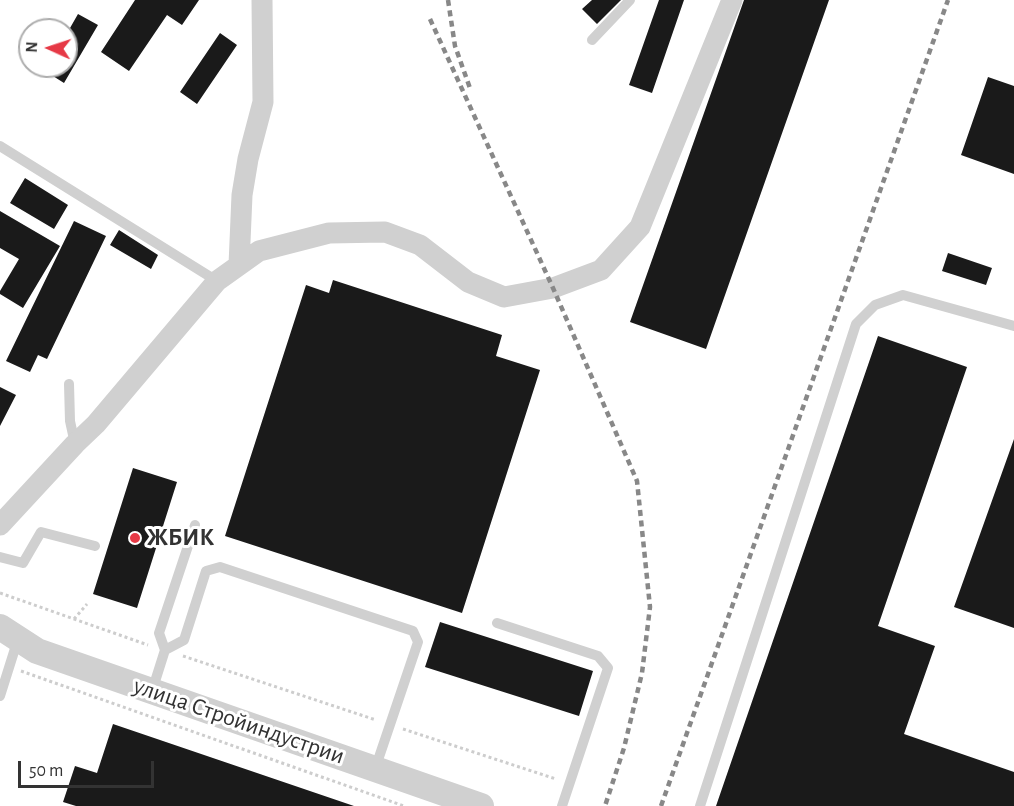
<!DOCTYPE html>
<meta charset="utf-8">
<style>
body{margin:0}
#map{position:relative;width:1014px;height:806px;overflow:hidden;background:#fff;font-family:"Alegreya Sans",sans-serif}
canvas{display:block}
.north{position:absolute;left:18px;top:18px;width:60px;height:60px;box-sizing:border-box;background:#fff;border:2px solid #adadad;border-radius:50%;rotate:273deg;font-size:16px;font-weight:700;line-height:24px;text-align:center;color:#333}
.north::after{content:'';display:block;margin:auto;width:21px;height:27px;background:#e63946;clip-path:polygon(50% 0,100% 100%,50% 72%,0 100%)}
.scale{position:absolute;left:18px;top:761px;width:136px;height:27px;box-sizing:border-box;border:3px solid #333;border-top:0;padding-left:8px;font-size:18px;line-height:21px;white-space:nowrap;color:#333;-webkit-text-stroke:4px #fff;paint-order:stroke}
</style>
<div id="map">
<canvas width="1014" height="806"></canvas>
<div class="north">N</div>
<div class="scale">50 m</div>
</div>
<script>
const context = document.querySelector('canvas').getContext('2d');
context.lineJoin = 'round';
function fillPath(path, color) {
  context.fillStyle = color;
  context.fill(path, 'evenodd');
}
function strokePath(path, color, width, dash) {
  context.strokeStyle = color;
  context.lineWidth = width;
  context.lineCap = dash ? 'butt' : 'round';
  context.setLineDash(dash || []);
  context.stroke(path);
}
function write(font, color, halo, rows, align = 'center') {
  context.font = font + ' "Alegreya Sans",sans-serif';
  context.lineWidth = 6;
  context.setLineDash([]);
  context.textBaseline = 'middle';
  context.strokeStyle = halo;
  context.fillStyle = color;
  for (const [text, x, y, turn = 0] of rows) {
    context.save();
    context.translate(x, y);
    context.rotate((+turn || 0) * Math.PI / 180);
    context.textAlign = isNaN(turn) ? turn : align;
    if (halo) context.strokeText(text, 0, 0);
    context.fillText(text, 0, 0);
    context.restore();
  }
}
fillPath(new Path2D(`
 M135 0H199L182 25 167 15 129 71 101 52Z
 M592 0H621L597 24 582 9Z
 M659 0H684L652 93 629 85Z
 M744 0H829L706 349 630 322Z
 M78 14 98 25 64 83 45 71 48 66H66V35Z
 M220 33 237 45 197 104 180 92Z
 M988 77 1014 86V174L961 155Z
 M25 178 68 205 54 229 10 203Z
 M0 211 60 246 23 308 0 294V291L19 259 0 248Z
 M74 221 106 236 47 359 38 355 30 372 6 361Z
 M119 230 158 255 151 269 110 245Z
 M948 253 992 268 986 285 942 271Z
 M333 280 502 335 496 356 540 370 462 613 225 536 306 285 329 293Z
 M878 336 967 367 878 626 935 646 904 734 1014 772V806H716Z
 M0 387 16 395 0 426Z
 M1014 439V628L954 607Z
 M133 468 177 482 137 608 93 594Z
 M440 622 593 671 579 716 425 667Z
 M113 724 354 806H76L63 802 75 766 97 773Z`), '#1a1a1a');
strokePath(new Path2D(`
 M0 593 148 645
 M74 619 87 604
 M183 656 376 720
 M21 671 404 806
 M403 729 556 779`), '#cdcdcd', 3, [3, 3]);
strokePath(new Path2D(`
 M592 40 630 0
 M0 146 217 281
 M69 384 70 421 75 444
 M0 557 23 563 41 532 95 546
 M497 623 598 656 608 668 562 806
 M165 650 184 640 206 571 220 567 413 631 418 642 375 769
 M152 691 165 650 159 633 195 525
 M0 696 18 639
 M700 806 856 324 875 305 903 295 1014 326`), '#d0d0d0', 10);
strokePath(new Path2D(`
 M239 265 242 195 248 159 263 102 262 0
 M0 525 75 444 96 424 217 281 259 251 329 233 385 232 420 245 468 282 504 297 553 288 601 270 640 227 732 0`), '#d0d0d0', 21);
strokePath(new Path2D(`
 M0 627 37 651 481 806`), '#d0d0d0', 26);
strokePath(new Path2D(`
 M448 0 455 46 471 91
 M430 19 553 288 637 481 650 607 642 673 624 748 605 806
 M661 806 948 0`), '#888', 4.5, [6, 4.5]);
for (const [x, y, r, color] of [
 [135,538,6,"#e63946"]
]) {
  const dot = new Path2D();
  dot.arc(x, y, r, 0, 2 * Math.PI);
  context.fillStyle = color;
  context.fill(dot);
  strokePath(dot, '#fff', 2);
}
write('bold 24px', '#333', '#fff', [
 ["ЖБИК",147,538]
], 'left');
write('24px', '#333', '#fff', [
 ["улица Стройиндустрии",239,721,19]
]);
</script>
